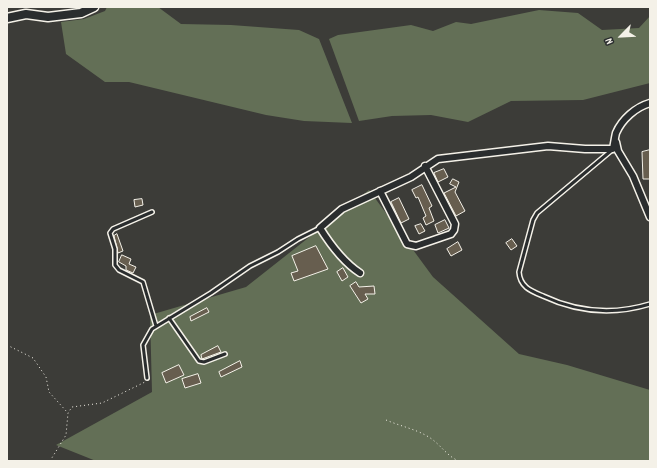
<!DOCTYPE html>
<style>
body{margin:0}
#map{position:relative;width:657px;height:468px;overflow:hidden;background:#3c3c38;font-family:Dekko,sans-serif}
canvas{display:block}
.frame{position:absolute;inset:0;border:8px solid #f4f1e8;pointer-events:none}
.north{position:absolute;left:601px;top:16px;width:40px;height:40px;-webkit-text-stroke:3px #2a2d2e;paint-order:stroke;rotate:246deg;font-size:11px;font-weight:700;line-height:16px;text-align:center;color:#f4f1e8}
.north::after{content:'';display:block;margin:auto;width:14px;height:18px;background:#f4f1e8;clip-path:polygon(50% 0,100% 100%,50% 72%,0 100%)}
</style>
<div id="map">
<canvas width="657" height="468"></canvas>
<div class="frame"></div>
<div class="north">N</div>
</div>
<script>
const context = document.querySelector('canvas').getContext('2d');
context.lineJoin = 'round';
function fillPath(path, color) {
  context.fillStyle = color;
  context.fill(path, 'evenodd');
}
function strokePath(path, color, width, dash) {
  context.strokeStyle = color;
  context.lineWidth = width;
  context.lineCap = dash ? 'butt' : 'round';
  context.setLineDash(dash || []);
  context.stroke(path);
}
fillPath(new Path2D(`
 M107 7H158L181 24 231 25 299 30 319 39 352 123 304 121 266 115 129 82H105L66 54 61 22 84 19 105 11Z
 M539 10 578 13 602 30 639 28 650 16V83L583 100 511 101 468 122 431 115 392 116 359 121 329 39 338 35 411 25 433 31 456 22 471 24Z
 M369 190 433 277 519 354 567 365 650 390V461H96L56 445 152 392 150 315 246 287Z`), '#636f56');
const building = new Path2D(`
 M650 150V179H643L642 152Z
 M444 169 448 177 438 182 434 173Z
 M453 179 459 182 455 192 465 211 456 216 444 193 456 187 450 184Z
 M422 185 432 206 429 208 434 221 426 225 423 218 426 216 418 197 416 198 412 190Z
 M399 198 409 219 401 223 391 202Z
 M142 199 143 205 135 207 134 200Z
 M445 220 449 228 438 233 435 225Z
 M421 224 425 231 419 234 415 226Z
 M117 234 123 251 118 253 114 236Z
 M512 239 517 246 511 250 506 243Z
 M458 242 462 250 451 256 447 249Z
 M316 246 328 269 294 281 291 273 298 271 292 256Z
 M122 255 131 259 129 264 136 267 133 273 126 270V266L119 262Z
 M343 268 348 277 342 281 337 272Z
 M356 282 359 287 374 286 375 294H365L368 299 361 303 350 286Z
 M207 308 209 312 191 321 190 317Z
 M218 346 221 352 202 359 201 355Z
 M240 361 242 367 221 377 219 372Z
 M179 365 184 375 166 383 162 373Z
 M198 374 201 383 185 388 182 379Z`);
fillPath(building, '#675e4f');
strokePath(building, '#f4f1e8', 1);
const service = new Path2D(`
 M612 150 537 213 533 220 519 272C520 287 531 291 543 296 577 312 614 315 650 304
 M152 212 113 229 110 233 115 249V265L119 270 143 282 156 326
 M169 318 199 361 204 362 225 354
 M147 378 143 345 152 329 211 293 250 266 278 252 298 239 320 228`);
const minor = new Path2D(`
 M616 142 618 151 633 176 650 217
 M380 191 407 244 416 246 451 234 454 230 455 224 425 166
 M360 273C343 262 330 244 320 228L342 209 411 177 438 159 548 146 585 149H613C614 144 615 137 616 133 622 119 636 107 650 103`);
const tertiary = new Path2D(`
 M7 18 26 14 48 17 81 13 94 7`);
strokePath(service, '#f4f1e8', 6);
strokePath(minor, '#f4f1e8', 9);
strokePath(tertiary, '#f4f1e8', 11);
strokePath(new Path2D(`
 M7 345 33 358 46 377 49 392 67 412
 M386 420C400 426 415 429 427 436 440 443 446 456 459 461
 M50 461 66 435 68 413 72 407 102 403 145 382`), '#f4f1e8', 1, [1, 3]);
strokePath(service, '#2a2d2e', 3);
strokePath(minor, '#2a2d2e', 6);
strokePath(tertiary, '#2a2d2e', 8);
</script>
